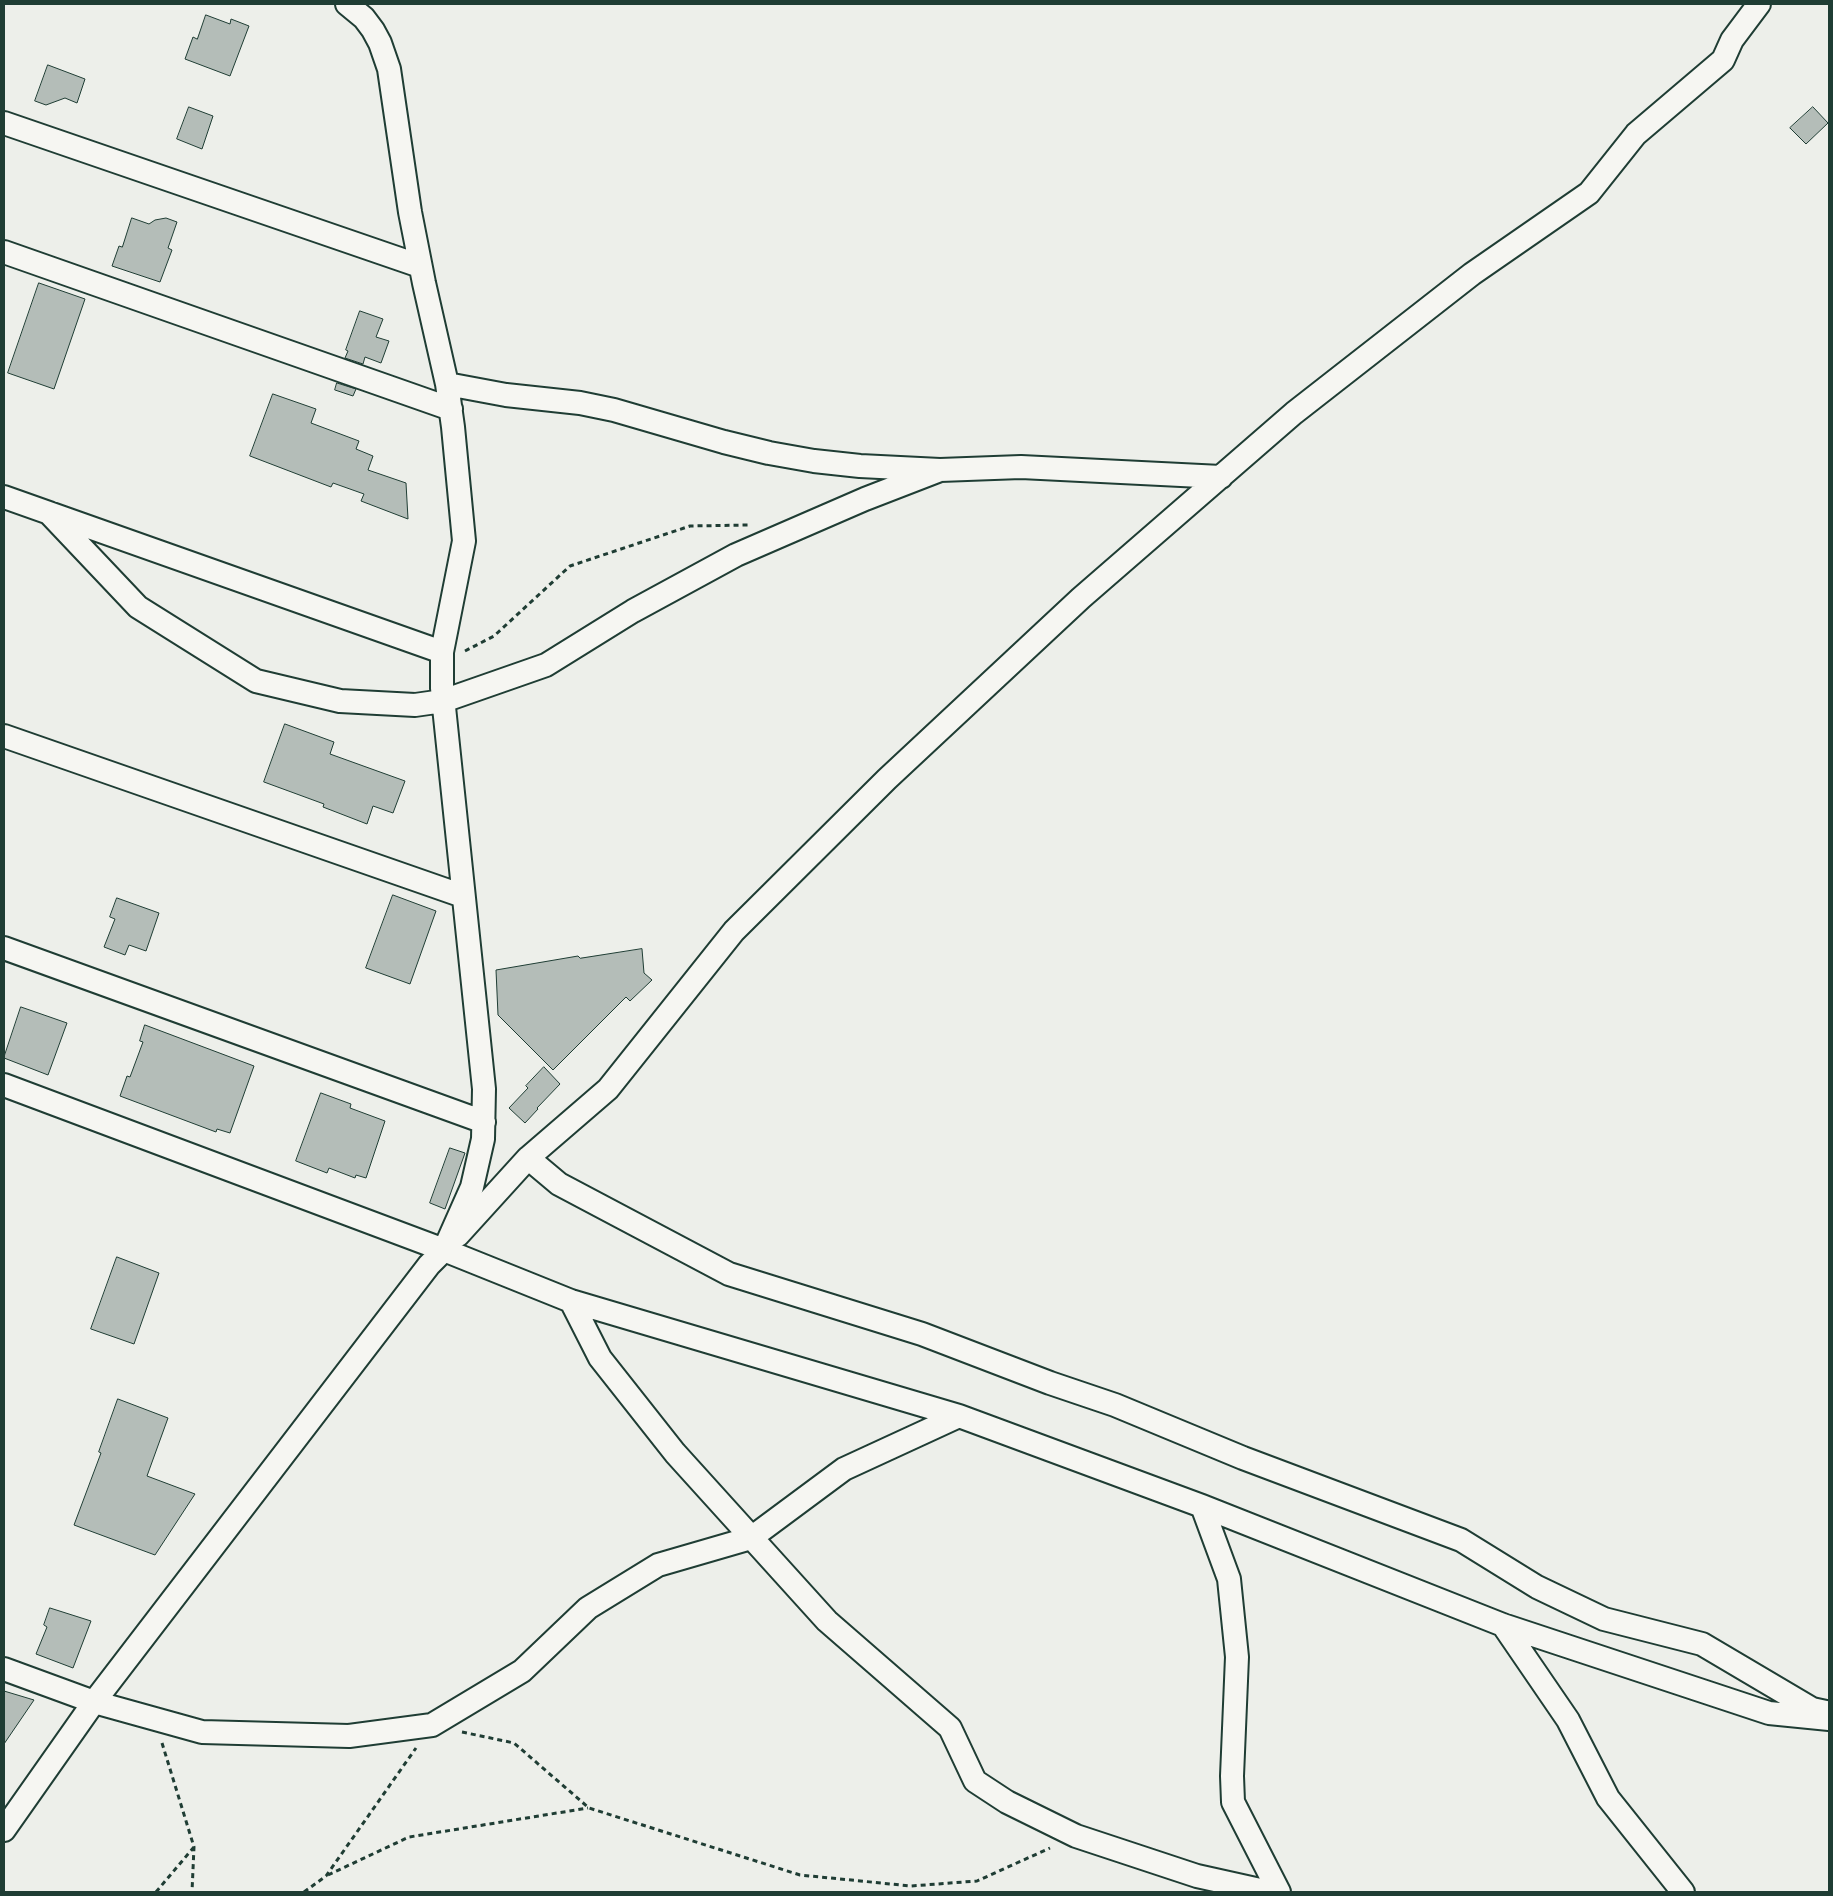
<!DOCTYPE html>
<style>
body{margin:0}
#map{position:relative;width:1833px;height:1896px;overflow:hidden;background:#edefea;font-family:Kalam,sans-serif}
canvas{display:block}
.frame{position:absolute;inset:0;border:5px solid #1f3d34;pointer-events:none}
</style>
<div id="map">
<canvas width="1833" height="1896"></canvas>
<div class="frame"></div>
</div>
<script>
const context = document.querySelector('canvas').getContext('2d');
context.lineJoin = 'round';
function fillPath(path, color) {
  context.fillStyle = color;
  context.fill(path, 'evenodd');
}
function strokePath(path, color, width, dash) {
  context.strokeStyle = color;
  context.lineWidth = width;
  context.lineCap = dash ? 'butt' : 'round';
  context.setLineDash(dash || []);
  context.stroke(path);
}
const building = new Path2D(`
 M206 15 230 24 231 19 249 26 230 76 185 59 193 37 197 39Z
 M48 65 85 79 77 103 65 98 46 105 35 101Z
 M189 107 213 116 202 149 177 139Z
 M1813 107 1828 123 1806 144 1790 128Z
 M132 218 149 224 155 220 166 218 177 222 168 248 172 250 160 282 112 266 119 246 122 247Z
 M39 283 85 299 54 389 8 373Z
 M360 311 383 319 376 337 389 341 381 363 365 357 363 364 345 358 348 351 346 350Z
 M337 383 356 389 353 396 335 390Z
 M273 394 316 409 311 423 359 441 356 449 373 456 368 470 406 483 408 519 361 501 364 494 333 483 331 487 250 456Z
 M285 724 334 742 330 754 405 781 393 813 373 806 367 824 323 807 324 804 264 782Z
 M393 895 436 911 410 984 366 968Z
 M117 898 159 913 146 951 129 945 125 955 104 947 115 919 110 917Z
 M642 949 644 973 652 980 630 1001 626 997 553 1070 498 1015 496 970 578 956 580 958Z
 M21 1007 67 1023 48 1075 4 1058Z
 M145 1025 254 1066 230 1133 217 1129 216 1132 120 1096 127 1076 130 1077 143 1042 140 1041Z
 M544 1067 560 1084 537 1108 538 1109 525 1123 509 1108 528 1088 526 1086Z
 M321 1093 351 1104 350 1108 385 1121 366 1178 356 1175 355 1178 329 1168 327 1173 296 1161Z
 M450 1148 465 1153 445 1209 430 1203Z
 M117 1257 159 1273 134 1344 91 1329Z
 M118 1399 168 1418 147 1476 195 1494 155 1555 74 1525 101 1453 99 1452Z
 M50 1608 91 1621 73 1668 36 1654 47 1627 44 1625Z
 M4 1691 34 1700 4 1744Z`);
fillPath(building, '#b4bdb8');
strokePath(building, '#1f3d34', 1);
const street = new Path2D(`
 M4 123 420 266
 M4 252 451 409
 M447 384 506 395 580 403 614 410 724 442 769 453 814 461 860 466 940 470 1021 467 1221 477
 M4 497 442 652
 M49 513 138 607 256 681 340 701 415 705 443 701 546 665 633 611 736 555 865 499 940 470
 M4 736 463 896
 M4 948 484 1122
 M4 1085 444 1250 571 1301 959 1416 1202 1506 1503 1625 1769 1713 1829 1719
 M528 1158 559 1184 729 1274 922 1334 1050 1383 1115 1405 1243 1458 1461 1540 1537 1587 1604 1619 1702 1644 1812 1709 1826 1712
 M458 1235 528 1158 608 1089 734 931 887 779 1081 598 1294 413 1472 274 1589 193 1636 134 1723 60 1732 40 1759 4
 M571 1301 600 1358 675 1453 827 1621 950 1728 975 1781 1007 1802 1076 1836 1197 1876 1269 1892
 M1202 1506 1229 1579 1237 1657 1232 1776 1233 1802 1279 1892
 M1503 1625 1568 1720 1608 1798 1683 1892
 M4 1669 94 1702 202 1732 349 1736 432 1725 522 1671 588 1608 658 1565 751 1538 844 1469 959 1416
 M4 1830 94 1702 429 1265 444 1250 472 1187 483 1139 484 1089 442 688V652L464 541 453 427 447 384 424 283 410 212 389 69 380 43 373 30 364 18 347 4`);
strokePath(street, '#1f3d34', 26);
strokePath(new Path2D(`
 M465 651 494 636 570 566 690 526 748 525
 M462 1732 514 1743 589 1808 800 1875 911 1886 977 1881 1050 1848
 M162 1743 194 1847 192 1892
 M328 1875 409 1837 588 1808
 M156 1892 194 1847
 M304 1892 326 1876 416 1748`), '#1f3d34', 3, [5, 4]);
strokePath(street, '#f6f6f2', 22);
</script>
